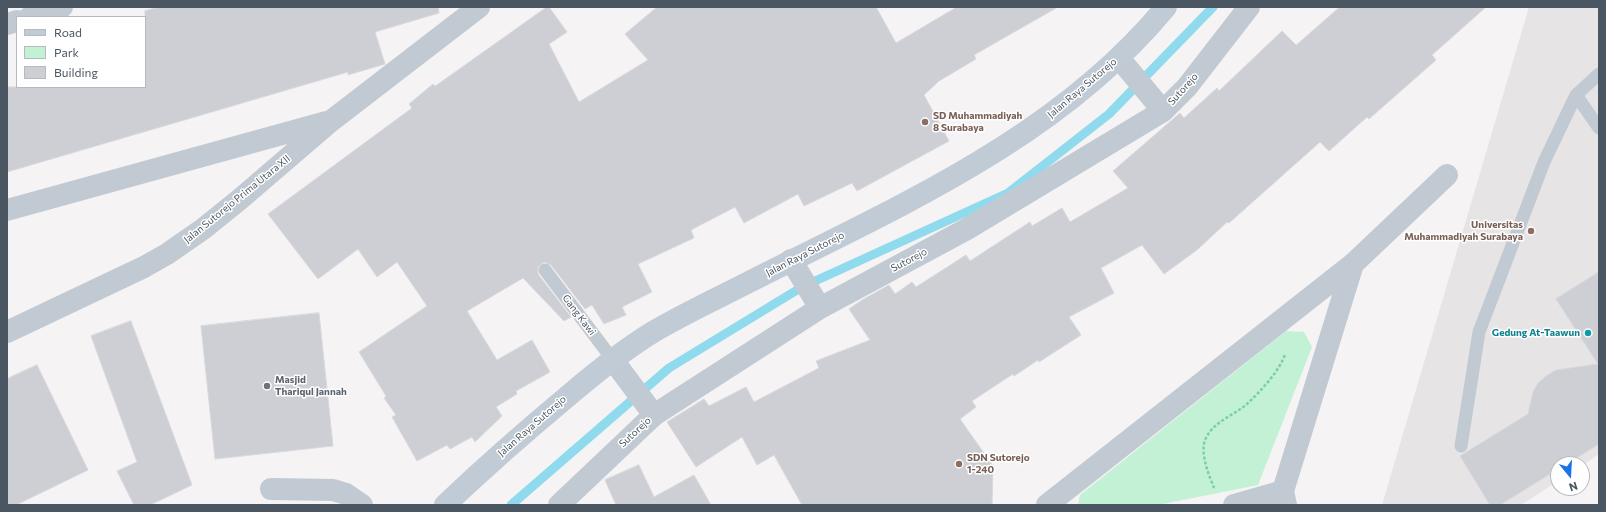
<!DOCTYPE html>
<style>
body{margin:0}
#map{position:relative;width:1606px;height:512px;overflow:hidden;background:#f5f3f3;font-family:Commissioner,sans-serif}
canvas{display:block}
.frame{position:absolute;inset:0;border:8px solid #4a5661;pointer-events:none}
.legend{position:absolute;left:16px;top:16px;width:130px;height:72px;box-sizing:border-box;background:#fff;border:1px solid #b7bbc0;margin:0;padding:5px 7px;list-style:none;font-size:12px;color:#4a5661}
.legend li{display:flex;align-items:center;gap:8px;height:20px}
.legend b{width:20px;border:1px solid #b7bbc0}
.north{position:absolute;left:1550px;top:456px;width:40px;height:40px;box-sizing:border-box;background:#fff;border:1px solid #b7bbc0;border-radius:50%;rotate:162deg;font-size:11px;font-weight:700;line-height:16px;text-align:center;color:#4a5661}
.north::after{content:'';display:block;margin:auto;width:14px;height:18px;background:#1a73e8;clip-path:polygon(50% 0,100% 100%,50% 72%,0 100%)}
</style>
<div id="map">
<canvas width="1606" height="512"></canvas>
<div class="frame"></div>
<ul class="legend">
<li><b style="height:5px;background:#c1cbd6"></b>Road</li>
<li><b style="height:11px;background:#c3f1d5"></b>Park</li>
<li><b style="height:11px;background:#cdcfd5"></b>Building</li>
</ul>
<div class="north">N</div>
</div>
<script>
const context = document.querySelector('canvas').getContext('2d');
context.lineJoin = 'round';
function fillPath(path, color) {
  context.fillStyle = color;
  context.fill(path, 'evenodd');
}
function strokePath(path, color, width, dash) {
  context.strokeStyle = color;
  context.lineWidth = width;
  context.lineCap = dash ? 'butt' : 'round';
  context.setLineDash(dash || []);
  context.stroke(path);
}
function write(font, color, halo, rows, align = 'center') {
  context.font = font + ' Commissioner,sans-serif';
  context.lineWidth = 3;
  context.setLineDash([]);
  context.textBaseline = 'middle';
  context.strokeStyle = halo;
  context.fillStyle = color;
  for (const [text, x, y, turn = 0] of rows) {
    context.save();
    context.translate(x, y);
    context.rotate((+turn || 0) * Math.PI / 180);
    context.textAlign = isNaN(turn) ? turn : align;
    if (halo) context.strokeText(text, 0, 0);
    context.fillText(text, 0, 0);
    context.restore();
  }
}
fillPath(new Path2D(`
 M1529 7H1599V454L1582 466V464H1558V481L1521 505H1382Z`), '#e6e4e5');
fillPath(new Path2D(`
 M1286 331 1304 332 1312 347 1258 485 1158 505H1078L1080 495Z`), '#c3f1d5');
strokePath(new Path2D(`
 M511 505 669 368 802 287 1008 193 1109 114 1213 7`), '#90daee', 9);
const building = new Path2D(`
 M160 7H438L439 13 375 32 385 64 348 75V72L7 172V87H145V11Z
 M547 7H549L567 32 549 44 579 102 648 60 625 34 657 7H876L896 43 957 7H1058L974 55 976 59 939 81 924 95 949 141 857 191 852 183 804 206 798 194 744 223 735 207 691 230 694 238 638 264 652 292 622 307 626 315 604 324 592 305 585 309 551 265 544 262 538 267V274L571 317 564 321 523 278 467 311 497 360 532 340 550 372 516 391 517 394 496 407 502 416 475 442 472 437 450 449 447 445 417 461 392 417 396 415 384 398 386 396 359 352 427 306 397 262 377 277 358 249 318 279 268 214 412 108 409 104 433 84 435 86Z
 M1340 7H1486L1432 55 1436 60 1369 119 1367 117 1329 151 1320 142 1229 223 1227 222 1197 250 1164 274 1142 245 1101 268 1114 293 1069 317 1081 335 1039 362 1038 360 1014 376 1013 374 972 401 976 407 960 419 993 466 992 505H802L774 455 757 465 742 437 696 467 667 422 704 399 709 406 746 387 754 402 819 368 816 361 870 340 849 309 862 300 889 285 895 294 912 282 916 287 966 255 970 261 1030 222 1032 226 1062 208 1070 222 1128 188 1113 171 1180 113 1184 118 1217 88 1219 91 1282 31 1296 45Z
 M1599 272V444L1567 464H1558V469L1500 505H1490L1460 456 1528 414 1533 392 1538 383 1546 376 1556 370 1598 364 1556 299Z
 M319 313 333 446 215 459 201 326Z
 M131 321 192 485 150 505H134L117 471 137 462 91 336Z
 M37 365 88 470 16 505H7V379Z
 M639 465 654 497 694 475 711 505H616L605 480Z`);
fillPath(building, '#cdcfd5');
strokePath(building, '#d7d9de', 1);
strokePath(new Path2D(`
 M1214 488C1209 475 1200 454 1205 440 1213 421 1234 416 1248 403 1260 392 1281 369 1285 354`), '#7ad0a6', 2.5, [3, 2]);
strokePath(new Path2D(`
 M1576 95 1599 128
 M545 270 613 360
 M1461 446 1479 332 1544 162 1576 95 1599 74`), '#c1cad2', 13);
strokePath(new Path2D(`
 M30 17 62 7
 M7 24 17 21
 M1119 58 1163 111
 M7 210 326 122
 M791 260 820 308
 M7 332 144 267 167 254 203 229 239 200 331 121 479 7
 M613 360 654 415
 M271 489 333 490 346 494 362 505
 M559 505 654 415 820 308 967 229 1163 111 1187 87 1249 7
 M1047 505 1353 264 1447 175
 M1234 505 1283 491
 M1286 505 1283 491 1353 264`), '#c1cad2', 22);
strokePath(new Path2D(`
 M445 505C485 467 526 431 568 396 595 373 622 351 653 332 685 313 718 298 751 281 899 206 1058 138 1166 7`), '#c1cbd6', 22);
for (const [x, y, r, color] of [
 [925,122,4,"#8d6e63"],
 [1531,231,4,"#8d6e63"],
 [1588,333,4,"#0f9aa8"],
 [267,386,4,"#6b7280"],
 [959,464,4,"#8d6e63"]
]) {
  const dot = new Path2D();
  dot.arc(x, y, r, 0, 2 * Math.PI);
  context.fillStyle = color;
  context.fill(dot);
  strokePath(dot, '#fff', 1.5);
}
write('10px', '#4a5661', '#fff', [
 ["Jalan Raya Sutorejo",1082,88,-40],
 ["Sutorejo",1183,89,-48],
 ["Jalan Sutorejo Prima Utara XII",237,199,-39],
 ["Jalan Raya Sutorejo",805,254,-27],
 ["Sutorejo",909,260,-28],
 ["Gang Kawi",579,315,53],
 ["Jalan Raya Sutorejo",532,426,-41],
 ["Sutorejo",635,432,-43]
]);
write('bold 10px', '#785e54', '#fff', [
 ["SD Muhammadiyah",933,116],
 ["8 Surabaya",933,128],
 ["Universitas",1523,225,"right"],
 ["Muhammadiyah Surabaya",1523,237,"right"],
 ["SDN Sutorejo",967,458],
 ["1-240",967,470]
], 'left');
write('bold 10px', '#0d838f', '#fff', [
 ["Gedung At-Taawun",1580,333]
], 'right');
write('bold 10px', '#5b616d', '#fff', [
 ["Masjid",275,380],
 ["Thariqul Jannah",275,392]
], 'left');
</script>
